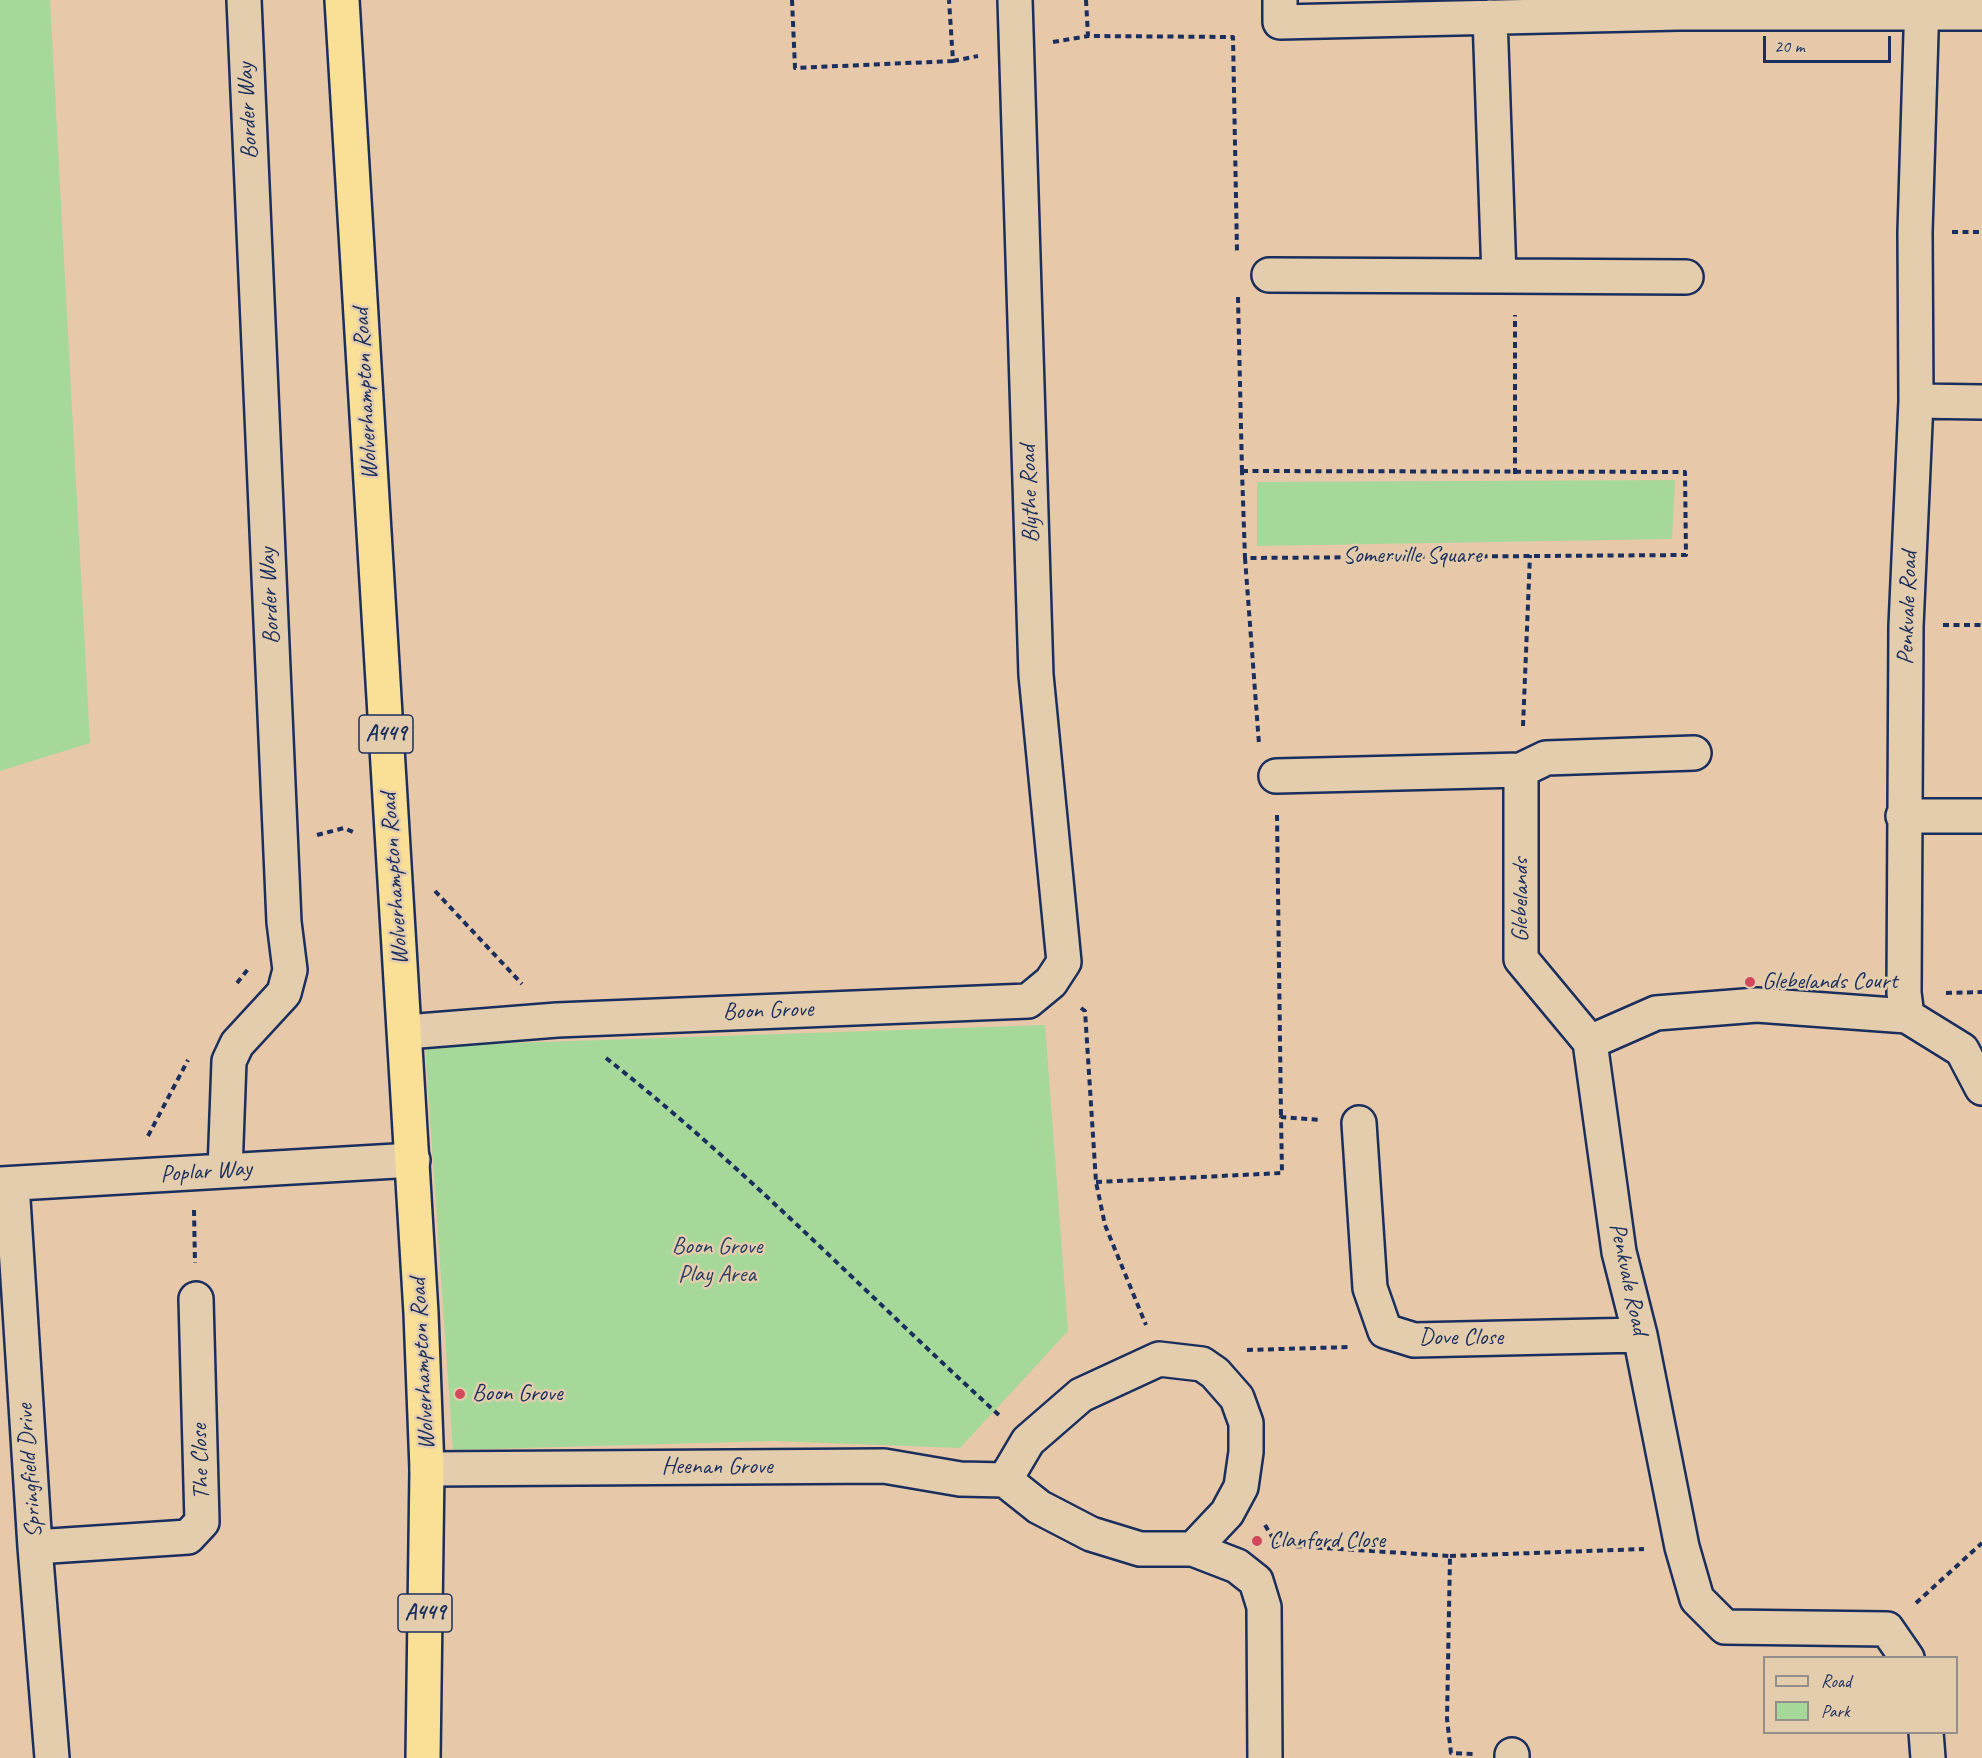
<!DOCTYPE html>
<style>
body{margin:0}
#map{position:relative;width:1982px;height:1758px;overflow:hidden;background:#e7c8a8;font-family:Caveat,sans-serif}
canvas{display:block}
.legend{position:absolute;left:1763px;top:1656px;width:195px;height:78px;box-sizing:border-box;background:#e4cdad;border:2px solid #948e8d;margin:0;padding:8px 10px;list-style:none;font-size:18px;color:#1b2f5e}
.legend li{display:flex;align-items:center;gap:12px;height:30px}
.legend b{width:30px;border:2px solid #948e8d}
.scale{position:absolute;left:1763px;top:36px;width:128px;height:27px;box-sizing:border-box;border:3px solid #1b2f5e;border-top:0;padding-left:8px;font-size:18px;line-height:21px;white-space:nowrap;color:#1b2f5e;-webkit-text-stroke:4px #e4cdad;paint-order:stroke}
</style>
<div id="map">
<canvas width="1982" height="1758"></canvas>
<ul class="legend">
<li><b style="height:8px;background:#e4cdad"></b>Road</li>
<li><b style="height:16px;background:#a6d89a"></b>Park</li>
</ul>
<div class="scale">20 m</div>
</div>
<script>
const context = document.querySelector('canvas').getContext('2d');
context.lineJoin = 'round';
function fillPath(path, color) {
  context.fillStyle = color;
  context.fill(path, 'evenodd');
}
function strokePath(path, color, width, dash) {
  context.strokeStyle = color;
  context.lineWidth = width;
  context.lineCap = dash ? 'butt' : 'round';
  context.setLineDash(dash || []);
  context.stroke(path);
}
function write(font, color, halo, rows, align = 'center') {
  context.font = font + ' Caveat,sans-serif';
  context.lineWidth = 5;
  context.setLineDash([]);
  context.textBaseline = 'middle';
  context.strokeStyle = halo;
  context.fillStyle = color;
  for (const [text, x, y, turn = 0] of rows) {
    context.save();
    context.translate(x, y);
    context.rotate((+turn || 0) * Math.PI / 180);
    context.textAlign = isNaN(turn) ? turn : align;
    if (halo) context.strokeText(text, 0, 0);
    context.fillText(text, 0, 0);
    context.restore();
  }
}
fillPath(new Path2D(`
 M0 0H50L90 743 0 771Z
 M1675 480 1672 539 1257 546V482Z
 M1045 1025 1068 1331 960 1448 773 1441 453 1450 425 1046Z`), '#a6d89a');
const minor = new Path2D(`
 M1280 0V22L1679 13H1982
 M1490 17 1499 276 1686 277
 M1269 275 1499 276
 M1916 401 1982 402
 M1521 770V959L1590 1042
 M1276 776 1521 770 1546 758 1694 753
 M1903 816H1982
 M1907 1016 1904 993 1906 626 1916 401 1915 232 1922 0
 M406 1032 557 1020 1028 1001 1051 982 1064 962 1036 675 1015 0
 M1359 1123 1370 1288 1385 1331 1414 1340 1640 1335
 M225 1171 229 1061 237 1044 284 993 290 970 284 922 244 0
 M0 1184 413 1160
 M12 1184 35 1547 52 1758
 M427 1469 884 1466 960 1479 1005 1480 1039 1507 1091 1534 1140 1549H1193L1237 1566 1256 1581 1264 1607 1265 1758
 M1005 1480 1028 1441 1081 1395 1159 1359 1202 1364 1215 1373 1237 1398 1246 1423V1452L1241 1487 1227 1513 1193 1549
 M35 1547 188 1537 202 1522 196 1299
 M1907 1658 1887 1629 1725 1627 1697 1599 1682 1547 1640 1335 1619 1252 1590 1042 1656 1013 1757 1005 1907 1016 1962 1050 1982 1088
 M1926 1732 1928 1758
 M1512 1755V1758`);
const highway = new Path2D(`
 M342 0 421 1313 427 1469 423 1758`);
strokePath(minor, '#1b2f5e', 38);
strokePath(highway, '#1b2f5e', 38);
strokePath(new Path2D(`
 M792 0 795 68 953 61 949 0
 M1086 0 1088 36 1233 37 1237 251
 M1053 42 1088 36
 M953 61 978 56
 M1952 232H1982
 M1238 297 1242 471
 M1242 471 1685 472 1686 555 1245 558Z
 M1515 474V315
 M1245 558 1259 744
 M1943 625H1982
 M1523 726 1530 555
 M1277 815 1281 1117
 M317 835 344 828 353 832
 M435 891 522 984
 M237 983 249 968
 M1946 993 1982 992
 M1081 1008 1085 1011 1096 1182 1105 1225 1146 1325
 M606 1058C746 1168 869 1297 1000 1416
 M148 1136 188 1060
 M1096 1182 1282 1173 1281 1117 1320 1120
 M194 1210 195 1263
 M1247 1350 1350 1347
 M1265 1525 1277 1545 1450 1556 1447 1719 1451 1753 1475 1754
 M1450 1556 1644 1549
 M1916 1603 1982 1543`), '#1b2f5e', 4, [6, 4.5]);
strokePath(minor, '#e4cdad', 33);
strokePath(highway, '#fadf96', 33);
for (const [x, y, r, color] of [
 [1750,982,6,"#d1495b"],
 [460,1394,6,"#d1495b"],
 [1257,1541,6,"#d1495b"]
]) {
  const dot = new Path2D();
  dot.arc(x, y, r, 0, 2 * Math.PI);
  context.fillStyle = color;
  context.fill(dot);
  strokePath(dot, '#e4cdad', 2);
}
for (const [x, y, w] of [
 [386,734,54],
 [425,1613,54]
]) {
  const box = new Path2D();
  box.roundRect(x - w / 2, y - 19, w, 38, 4.5);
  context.fillStyle = '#e4cdad';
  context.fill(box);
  strokePath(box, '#1b2f5e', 1.5);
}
write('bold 22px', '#1b2f5e', null, [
 ["A449",386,734],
 ["A449",425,1613]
]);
write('24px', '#1b2f5e', '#e4cdad', [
 ["Border Way",248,111,-93],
 ["Wolverhampton Road",366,394,-93],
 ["Blythe Road",1030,494,-92],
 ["Somerville Square",1412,556],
 ["Border Way",270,596,-93],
 ["Penkvale Road",1908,608,-88],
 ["Wolverhampton Road",395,879,-94],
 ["Glebelands",1521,900,-90],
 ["Boon Grove",768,1011,-2],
 ["Poplar Way",206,1172,-4],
 ["Penkvale Road",1628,1279,78],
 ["Dove Close",1461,1338],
 ["Wolverhampton Road",423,1364,-93],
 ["The Close",201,1462,-92],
 ["Heenan Grove",717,1467],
 ["Springfield Drive",30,1471,-94]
]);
write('24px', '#1b2f5e', '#e4cdad', [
 ["Glebelands Court",1762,982],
 ["Boon Grove",472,1394],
 ["Clanford Close",1269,1541]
], 'left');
write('24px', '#294064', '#e4cdad', [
 ["Boon Grove",717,1247],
 ["Play Area",717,1275]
]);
</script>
